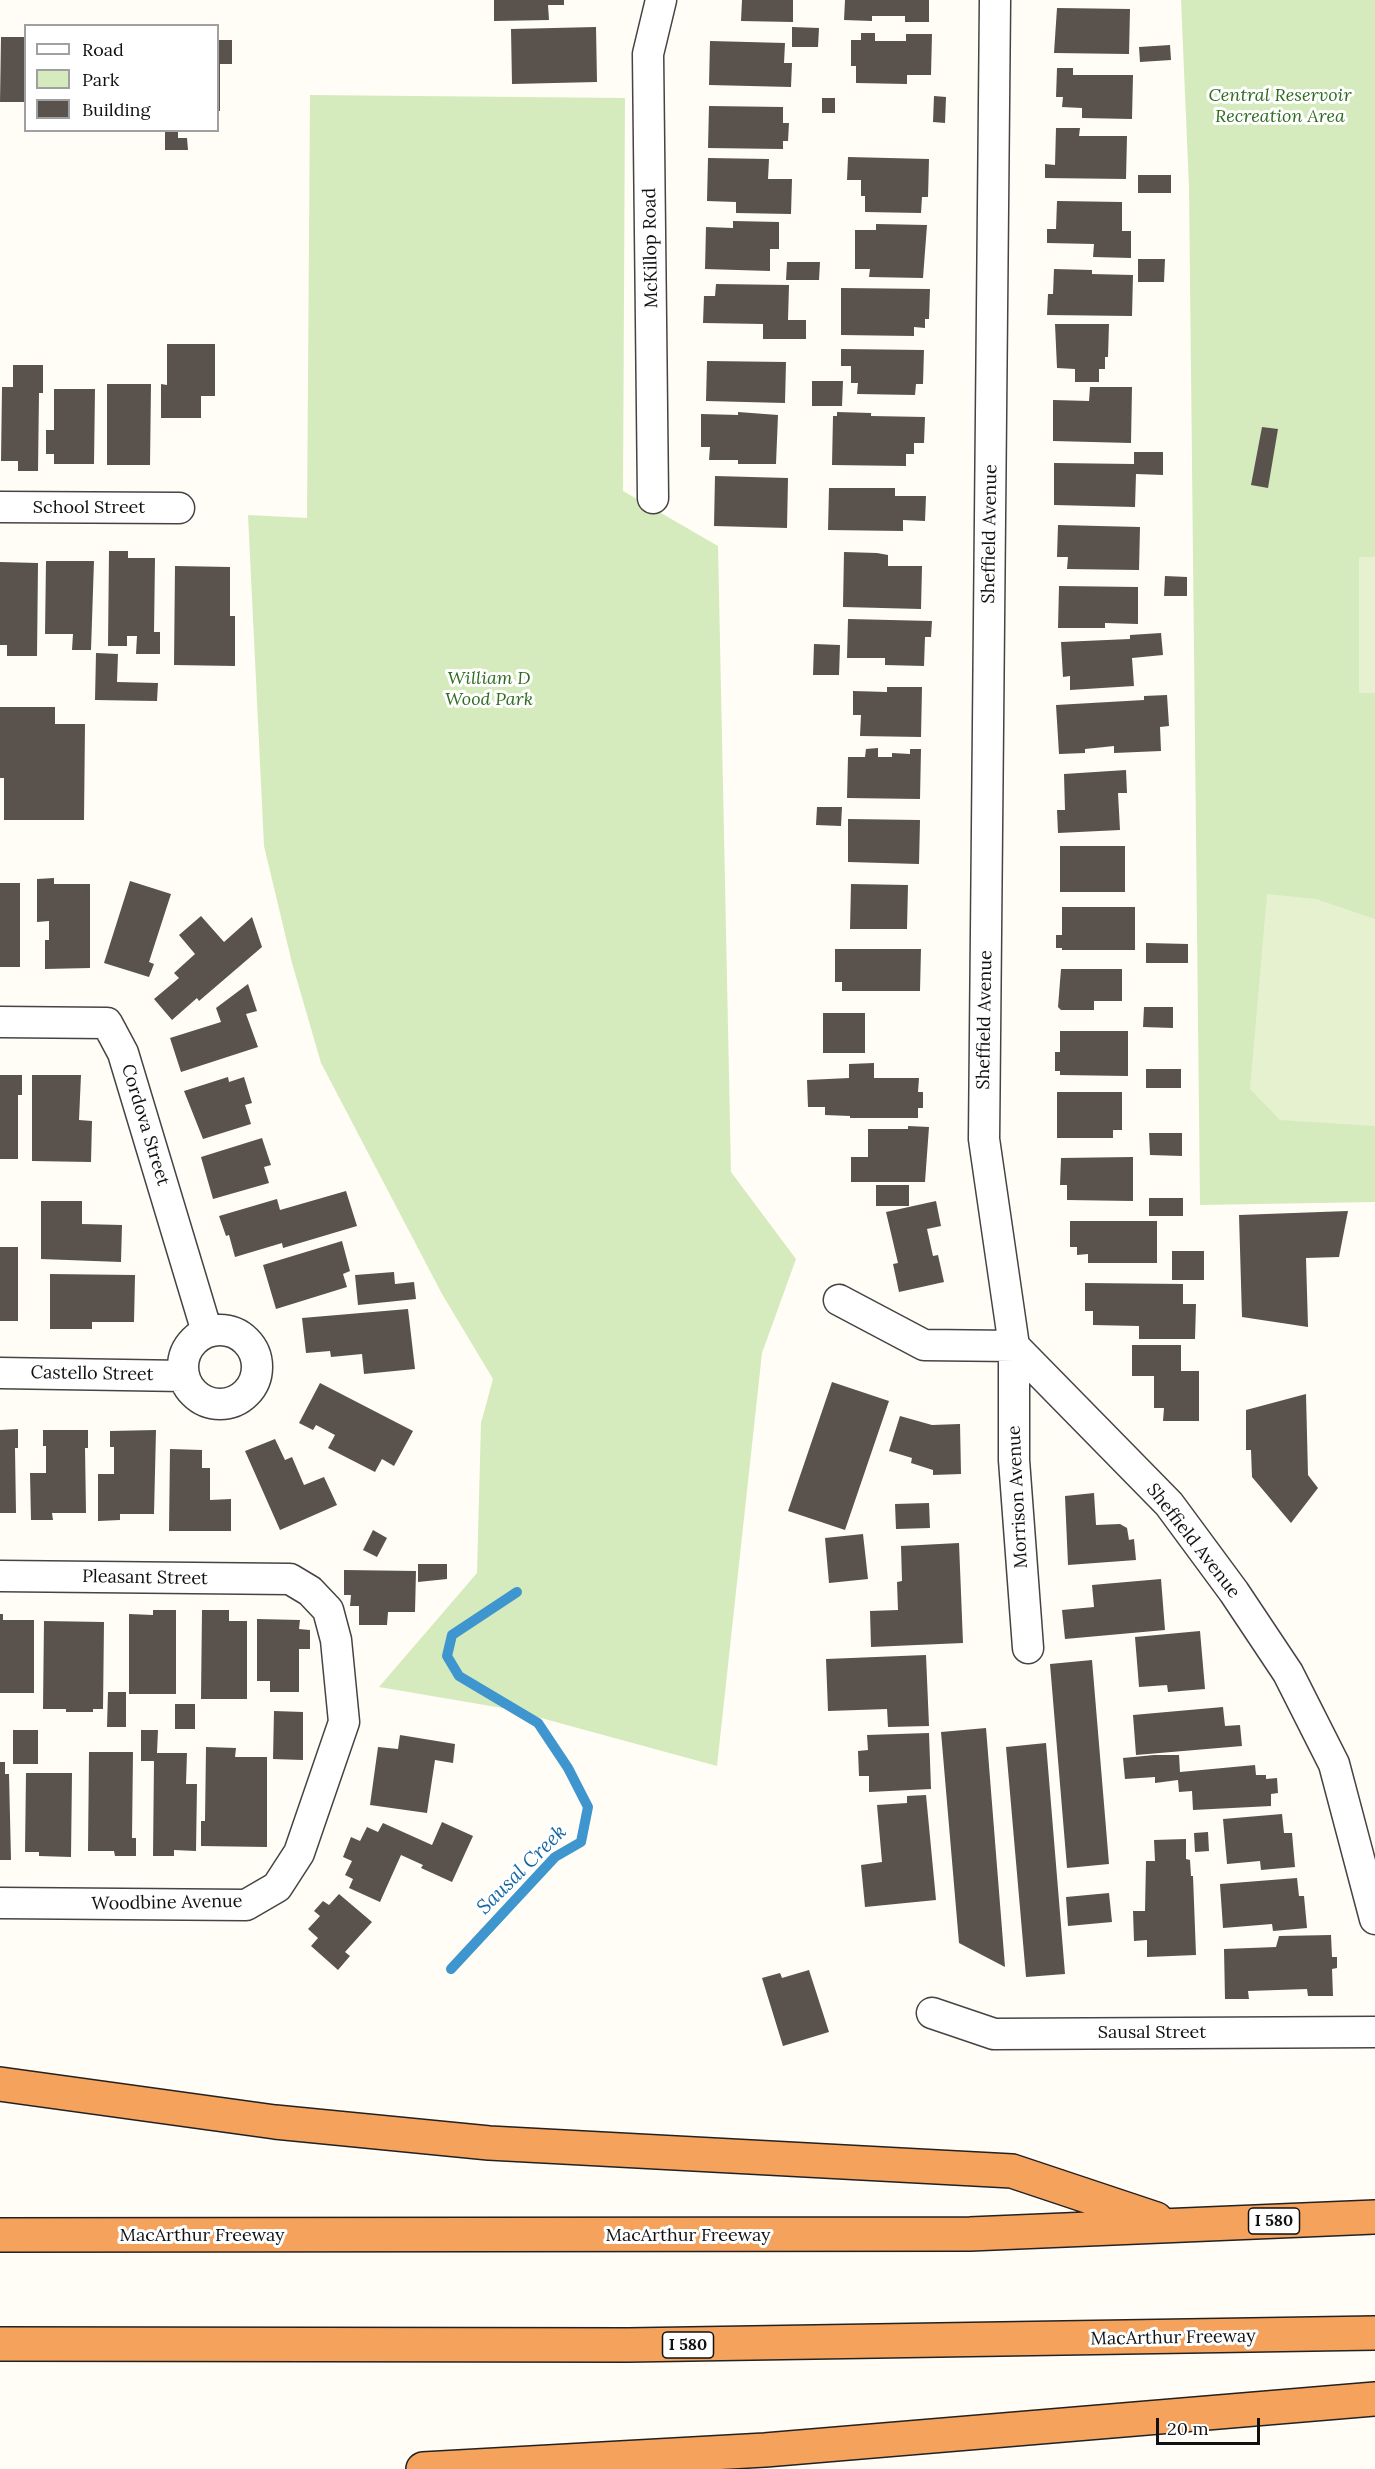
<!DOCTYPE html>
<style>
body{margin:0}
#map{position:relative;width:1375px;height:2469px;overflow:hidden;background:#fffdf5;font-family:Lora,serif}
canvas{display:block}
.legend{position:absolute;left:24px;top:24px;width:195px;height:108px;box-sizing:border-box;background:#fff;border:2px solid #a0a0a0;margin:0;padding:8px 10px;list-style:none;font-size:18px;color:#111}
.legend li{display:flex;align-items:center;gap:12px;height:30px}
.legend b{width:30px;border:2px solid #a0a0a0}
.scale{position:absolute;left:1156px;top:2418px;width:104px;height:27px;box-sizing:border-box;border:3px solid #111;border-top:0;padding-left:8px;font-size:18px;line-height:21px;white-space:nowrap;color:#111;-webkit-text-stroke:4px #fff;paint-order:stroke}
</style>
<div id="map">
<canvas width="1375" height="2469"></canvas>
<ul class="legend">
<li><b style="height:8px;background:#fff"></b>Road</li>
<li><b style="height:16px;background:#d5ebbd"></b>Park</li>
<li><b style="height:16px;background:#5a524d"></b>Building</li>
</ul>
<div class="scale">20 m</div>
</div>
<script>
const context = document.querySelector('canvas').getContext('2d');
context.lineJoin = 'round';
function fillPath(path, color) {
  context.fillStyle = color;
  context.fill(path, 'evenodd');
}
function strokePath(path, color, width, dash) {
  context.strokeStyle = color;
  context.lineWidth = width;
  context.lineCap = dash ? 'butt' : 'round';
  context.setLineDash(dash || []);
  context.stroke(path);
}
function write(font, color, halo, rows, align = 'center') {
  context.font = font + ' Lora,serif';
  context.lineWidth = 6;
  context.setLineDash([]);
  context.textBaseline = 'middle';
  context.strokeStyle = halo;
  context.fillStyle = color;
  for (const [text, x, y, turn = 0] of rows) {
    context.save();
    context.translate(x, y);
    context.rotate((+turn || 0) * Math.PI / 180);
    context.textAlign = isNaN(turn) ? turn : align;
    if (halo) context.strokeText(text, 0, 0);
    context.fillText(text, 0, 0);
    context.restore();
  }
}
fillPath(new Path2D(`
 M1181 0H1375V1202L1200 1205 1189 187Z
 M310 95 625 98 623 491 718 546 731 1172 796 1259 762 1353 717 1766 508 1709 379 1687 477 1573 481 1423 493 1379 442 1294 321 1063 292 963 264 846 248 515 307 518Z`), '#d5ebbd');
fillPath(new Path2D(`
 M1359 557H1375V693H1359Z
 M1267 894 1316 899 1375 919V1126L1280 1120 1250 1089Z`), '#e6f2cf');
strokePath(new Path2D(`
 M451 1969 555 1857 581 1842 588 1807 568 1768 538 1723 459 1676 447 1656 452 1635 517 1592`), '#3f96cf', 10);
fillPath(new Path2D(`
 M494 0H564V5H548L549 20 494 21Z
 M742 0H793V22L741 21Z
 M845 0H929V22H905V16H872V21L844 20Z
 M1057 8 1130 9 1129 54 1054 53Z
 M596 27 597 82 512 84 511 29Z
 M792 27 819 28 818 47H792Z
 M861 33H875V41H906V34H932L931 75H907V84L856 83V66H851V40H861Z
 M1 37H26V102H0Z
 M218 40H232V64H220V111H218Z
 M710 41 785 43 784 63H792L791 87 709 85Z
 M1170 45 1171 60 1140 62 1139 47Z
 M1057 68H1073V75H1133L1132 119 1082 118V108L1062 107 1063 97H1056Z
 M934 96 946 97 945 123 933 122Z
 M822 98H835V113H822Z
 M709 106 783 107V123H789L788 141H783V149L708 148Z
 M1056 128H1080L1079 136H1127L1126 179 1045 178V164L1055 165Z
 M165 130H178V138H187L188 150H165Z
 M848 157 929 159 928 197H922L921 213 865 212V196H861V180H847Z
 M708 158 769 159 768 179H792L791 214 736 213V202L707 201Z
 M1138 175H1171V193H1138Z
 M1057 201 1122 202V231H1131V258L1093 257 1094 244 1047 243V229H1056Z
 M733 221 779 222V249H770V271L705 269 706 227 733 228Z
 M876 224 927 225 923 278 869 277 870 269H855V230H876Z
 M1138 259H1165L1164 282H1138Z
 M787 262H820L819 280H786Z
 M1054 269 1092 270V274L1133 275 1132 316 1047 315 1048 294H1053Z
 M716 284 789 285 788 320H806V339H763V324L703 323 704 296H715Z
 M841 288 930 289 929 319H925V328L914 327V336L841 335Z
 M1055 324H1109L1108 357H1105V369H1099V382H1075V369L1057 368Z
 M167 344H215V396H201V418H161V384L167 385Z
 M841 349 924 350 923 384H916L915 395 857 394 858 383H851V366H841Z
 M707 361 786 362 785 403 706 401Z
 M13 365H43V393H39L38 471H18V461H1L2 387H13Z
 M812 381H843L842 406H812Z
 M107 384H151L150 465H107Z
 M1090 387H1132L1131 443 1053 441V400L1089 401Z
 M54 389H95L94 464H54V454H46V430H54Z
 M738 412 778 415 776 464H738V460H709L710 447H701V414L738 415Z
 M837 412 871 413V416L925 417 924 443H914V454H906V466L832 465 833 416H837Z
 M1262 427 1278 429 1268 488 1251 485Z
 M1134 452H1163V475L1136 474 1135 507 1054 505V463L1134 464Z
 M715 476 788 478 787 528 714 526Z
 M829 488H895V496H926L925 521 903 520V531L828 530Z
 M1058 525 1140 527 1139 570 1067 569 1068 557H1057Z
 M109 551H128V558H155L154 632H160V654H136L137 636H127V646H108Z
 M844 552 877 553 888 555V566H922L921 609 843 607Z
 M46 561H94L91 650H72L73 634H45Z
 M0 562 38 563 37 656H7V645H0Z
 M175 566 230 567V616H235V666L174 665Z
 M1165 576 1187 577V596H1164Z
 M1059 586 1138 587V624L1105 623V628H1058Z
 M848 619 932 621 931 637H925L924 666 885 665V658H847Z
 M1161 633 1163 655 1132 658 1134 686 1070 690V676L1063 677 1061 642 1130 639V635Z
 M814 644 840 645 839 675H813Z
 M96 653 118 654 117 682 158 683 157 701 95 700Z
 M887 687H922L921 737 860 736 861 715H853V691L887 692Z
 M1167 695 1169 726 1160 727 1161 751 1114 753V746L1085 749V753L1059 754 1056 705 1144 700V696Z
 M0 707H55V724H85L84 820H4V778H0Z
 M878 748V757H892V753L910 754V749H921L920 799 847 798 848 757H865L866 749Z
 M1126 770 1127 793H1118L1120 830 1058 833 1057 810H1065L1064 774Z
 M817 807H842L841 826 816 825Z
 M848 819 920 820 919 864 848 862Z
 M1060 846H1125V892H1060Z
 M54 878V884H90V968L45 969V940H49V921L37 922V879Z
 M130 881 171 894 149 962 154 964 149 977 104 963Z
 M0 883H20V967H0Z
 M851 884 908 885 907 929H850Z
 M1062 907H1135V950H1062V948H1056V935H1062Z
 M201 916 224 942 252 917 262 947 199 1001 197 998 172 1020 154 999 179 978 174 973 195 954 179 935Z
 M1146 943 1188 944V963H1146Z
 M835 949H921L920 991H842V982H835Z
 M1061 969H1122V1001H1094V1010H1061L1058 1007Z
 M248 984 257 1011 246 1014 258 1047 181 1072 170 1038 221 1022 216 1008Z
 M1144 1007H1173V1028L1143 1027Z
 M823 1013H865V1053H823Z
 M1060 1031H1128V1076L1060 1075V1071H1055V1052H1060Z
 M874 1063V1078H919L918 1092H923V1108H918V1118H850V1116L825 1115V1107H808L807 1080 849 1078V1064Z
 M1146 1069H1181V1088H1146Z
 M0 1075H22V1095H18V1159H0Z
 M32 1075H81L79 1120 92 1121 91 1162 32 1161Z
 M228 1077 229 1082 244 1077 252 1103 245 1105 251 1124 203 1139 184 1091Z
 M1057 1092H1122V1130H1113V1138H1057Z
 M908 1126 929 1127 925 1182H851V1157H868V1129H908Z
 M1149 1133H1182V1156L1150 1155Z
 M262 1138 271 1165 264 1167 269 1183 213 1199 201 1157Z
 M1133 1157V1201L1067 1200V1185H1060L1061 1158Z
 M876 1185H909V1206H876Z
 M346 1191 357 1226 283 1248 282 1243 235 1257 229 1235 226 1236 219 1216 277 1199 280 1210Z
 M1149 1198H1183V1216H1149Z
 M41 1201H82V1224L122 1225 121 1262 41 1259Z
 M936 1201 941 1226 927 1229 933 1256 938 1255 944 1282 899 1292 893 1264 898 1263 886 1212Z
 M1348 1211 1339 1257 1306 1258 1308 1327 1242 1317 1239 1215Z
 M1070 1221H1157V1263H1088V1254L1077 1255V1247H1070Z
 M342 1241 350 1271 343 1274 347 1287 276 1309 263 1265Z
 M0 1247H18V1321H0Z
 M1172 1251H1204V1280H1172Z
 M394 1272 395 1284 414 1282 416 1299 358 1305 355 1275Z
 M50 1274 135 1275 134 1322H92V1329H50Z
 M1085 1283 1183 1284V1304H1196L1195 1339H1139V1326L1093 1325V1311H1085Z
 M408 1309 415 1369 364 1374 362 1354 331 1357 330 1351 306 1353 302 1318Z
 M1132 1345H1181V1371H1199V1421H1163L1164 1408H1154V1376H1132Z
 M832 1382 889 1401 845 1530 788 1511Z
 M320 1383 413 1431 394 1466 382 1459 375 1472 328 1448 335 1435 316 1425 313 1430 299 1423Z
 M1306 1394 1308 1475 1318 1488 1291 1523 1252 1477 1251 1450H1246V1410Z
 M900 1416 932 1425 960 1424 961 1474 933 1475V1470L911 1463 912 1458 889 1451Z
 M18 1429V1448H15L16 1513H0V1430Z
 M43 1430H88V1448H85L86 1513H52L53 1520H31L30 1473H46V1446H43Z
 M156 1430 154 1514H120V1520L98 1521V1474H114V1447H110V1431Z
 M275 1439 285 1460 292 1457 304 1485 324 1477 337 1505 280 1530 245 1451Z
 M170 1449 202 1450V1468H210V1500L231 1499V1531H169Z
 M1094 1493 1096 1525 1120 1524 1127 1528 1129 1540 1134 1539 1136 1560 1068 1565 1065 1496Z
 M929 1503 930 1528 896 1529 895 1504Z
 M373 1530 387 1538 377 1557 363 1550Z
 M863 1534 868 1579 829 1583 825 1538Z
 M959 1543 963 1643 871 1647 870 1611 898 1610 897 1582 902 1581 901 1546Z
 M418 1564H447V1579L418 1582Z
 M344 1570 416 1571 415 1612H388L387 1625H359V1606H350L351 1595H344Z
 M1161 1579 1165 1630 1065 1639 1062 1610 1094 1607 1092 1585Z
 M153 1610H176V1694H129V1614L153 1615Z
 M202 1610H229V1621H247V1699H201Z
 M0 1614H3V1620H34V1693H0Z
 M257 1619 300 1620 299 1629 310 1630V1649H299V1692H270V1681H257Z
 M44 1621 104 1622 103 1709H93V1712H66V1709H43Z
 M1200 1631 1205 1689 1168 1692 1167 1685 1139 1687 1135 1637Z
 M926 1655 929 1726 888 1727 887 1709 828 1711 826 1659Z
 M1092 1660 1109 1864 1067 1868 1050 1664Z
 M108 1692H126V1727H107Z
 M175 1704H195V1729H175Z
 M1223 1707 1225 1726 1240 1725 1242 1746 1136 1755 1133 1715Z
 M274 1711 303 1712V1760L273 1759Z
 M986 1728 1005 1967 959 1943 941 1732Z
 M13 1730H38V1764H13Z
 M141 1730H158L157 1753H187L186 1784H197L196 1851 174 1850V1856H153L154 1761H141Z
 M929 1733 931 1789 869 1792V1776H859L858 1751 868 1750 867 1735Z
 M400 1735 455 1744 453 1763 435 1760 427 1813 370 1805 378 1747 398 1749Z
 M1046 1743 1065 1974 1026 1977 1006 1747Z
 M206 1747 236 1748 235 1757H267V1847L201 1846V1821H205Z
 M89 1752H133L132 1838H136V1856H115L114 1851H88Z
 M1154 1755H1179L1180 1772 1255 1765 1256 1775H1266V1779L1277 1778 1278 1793 1271 1794V1806L1193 1810 1192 1791 1179 1792 1178 1780 1155 1783V1777L1125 1779 1123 1758Z
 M0 1762H5V1774H9L11 1860H0Z
 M26 1773H72L71 1857 39 1856V1852H25Z
 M926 1795 936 1900 865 1907 861 1865 882 1862 877 1805 907 1803V1796Z
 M1282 1814 1284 1833H1292L1295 1867 1261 1870 1260 1861 1227 1864 1223 1819Z
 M442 1822 473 1836 452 1882 421 1868 423 1865 401 1855 380 1902 349 1888 353 1879 345 1875 352 1861 343 1857 351 1837 360 1841 367 1827 378 1832 383 1823 432 1845Z
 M1208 1832 1209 1851 1195 1852 1194 1833Z
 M1186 1839V1859L1190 1860 1191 1876H1193L1196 1955 1147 1957V1940L1134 1941 1133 1911H1145L1146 1861H1155L1154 1840Z
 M1297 1878 1299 1896H1304L1307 1928 1273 1931 1272 1924 1223 1928 1220 1884Z
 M1109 1893 1112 1922 1068 1926 1066 1897Z
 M339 1894 372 1922 345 1952 350 1956 338 1970 311 1946 318 1938 308 1929 320 1916 314 1911 323 1901 329 1905Z
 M1331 1935 1332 1957H1337V1968L1332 1969 1333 1996H1308L1307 1989 1248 1991 1249 1999H1225L1224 1949 1276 1947 1279 1936Z
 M809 1970 829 2032 783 2046 762 1978 780 1973 782 1978Z`), '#5a524d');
const minor = new Path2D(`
 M995 0 984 1139 1014 1346 1169 1504 1234 1592 1288 1673 1334 1764 1375 1919
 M653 498 648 54 661 0
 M0 507 179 508
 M0 1022 107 1023 123 1053 207 1332
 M839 1300 924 1345 1014 1346V1460L1028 1648
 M183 1367a37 37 0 1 1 74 0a37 37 0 1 1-74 0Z
 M0 1373 184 1376
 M0 1576 290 1579 310 1591 328 1610 336 1640 344 1722 299 1853 277 1887 246 1905 0 1903
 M932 2013 994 2034 1375 2032`);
const motorway = new Path2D(`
 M0 2084 275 2122 489 2143 1012 2171 1156 2219
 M0 2235 970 2234 1375 2217
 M0 2344 628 2345 1375 2333
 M423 2469 765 2450 1375 2399`);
strokePath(minor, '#444', 33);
strokePath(motorway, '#222', 36);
strokePath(minor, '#fff', 30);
strokePath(motorway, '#f5a25d', 33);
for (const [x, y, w] of [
 [1274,2221,51],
 [688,2345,51]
]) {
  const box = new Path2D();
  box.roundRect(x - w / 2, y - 13, w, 26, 4.5);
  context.fillStyle = '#fff';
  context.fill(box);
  strokePath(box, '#111', 1.5);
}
write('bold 16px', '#111', null, [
 ["I 580",1274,2221],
 ["I 580",688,2345]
]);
write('italic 18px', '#2f6b1f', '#fff', [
 ["Central Reservoir",1280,96],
 ["Recreation Area",1280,117],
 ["William D",489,679],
 ["Wood Park",489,700]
]);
write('18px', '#111', '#fff', [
 ["McKillop Road",651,248,-91],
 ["School Street",89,508],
 ["Sheffield Avenue",990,534,-89],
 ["Sheffield Avenue",985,1020,-89],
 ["Cordova Street",145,1125,73],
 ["Castello Street",92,1374,1],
 ["Morrison Avenue",1018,1497,-93],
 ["Sheffield Avenue",1193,1541,52],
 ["Pleasant Street",145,1578,1],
 ["Woodbine Avenue",167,1903,-1],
 ["Sausal Street",1152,2033],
 ["MacArthur Freeway",202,2236],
 ["MacArthur Freeway",688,2236],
 ["MacArthur Freeway",1173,2338,-1]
]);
write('italic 20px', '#1768a6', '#fff', [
 ["Sausal Creek",522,1870,-45]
]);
</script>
